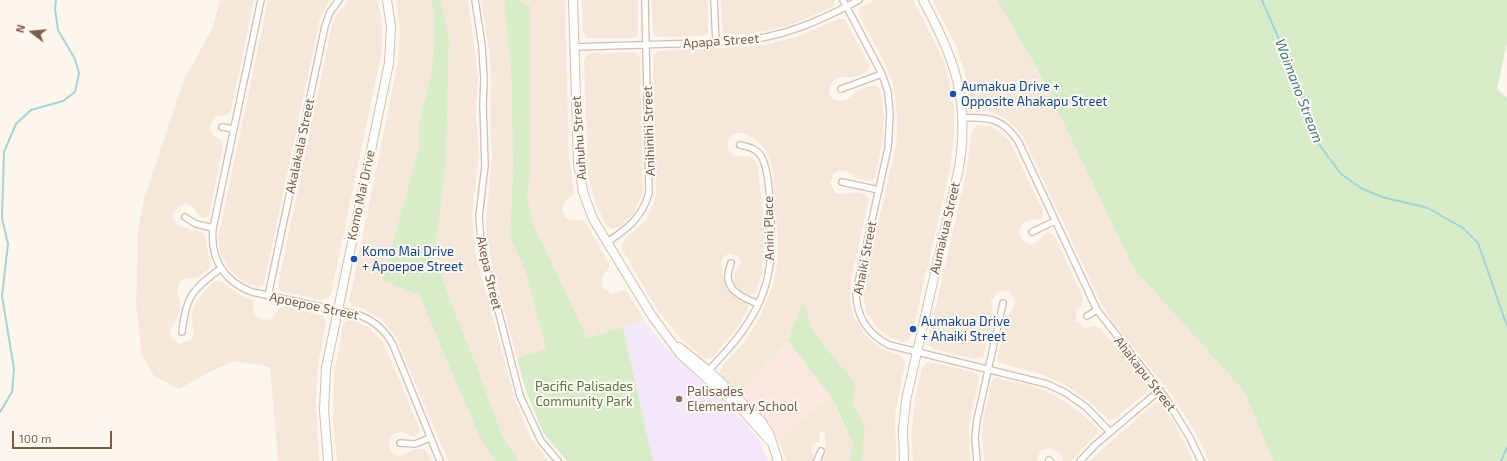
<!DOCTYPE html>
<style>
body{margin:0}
#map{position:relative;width:1507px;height:461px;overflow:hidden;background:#fdf6ec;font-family:"Exo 2",sans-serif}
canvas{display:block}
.north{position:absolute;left:12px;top:12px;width:40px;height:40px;-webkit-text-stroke:3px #fffaf3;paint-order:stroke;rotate:286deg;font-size:11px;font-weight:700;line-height:16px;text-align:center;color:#7a5c4d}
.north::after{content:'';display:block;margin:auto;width:14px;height:18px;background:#7a5c4d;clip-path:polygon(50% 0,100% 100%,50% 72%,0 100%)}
.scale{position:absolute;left:12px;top:431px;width:100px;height:18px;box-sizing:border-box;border:2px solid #7a5c4d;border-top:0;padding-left:5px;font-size:12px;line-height:14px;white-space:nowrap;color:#7a5c4d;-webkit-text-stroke:3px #fffaf3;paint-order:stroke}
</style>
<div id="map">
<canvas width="1507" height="461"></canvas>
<div class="north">N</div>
<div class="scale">100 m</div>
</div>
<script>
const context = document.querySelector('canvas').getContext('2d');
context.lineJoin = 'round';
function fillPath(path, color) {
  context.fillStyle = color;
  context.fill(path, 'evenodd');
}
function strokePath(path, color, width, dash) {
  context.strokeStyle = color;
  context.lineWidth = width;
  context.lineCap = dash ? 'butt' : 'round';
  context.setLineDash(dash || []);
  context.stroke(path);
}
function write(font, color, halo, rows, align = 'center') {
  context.font = font + ' "Exo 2",sans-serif';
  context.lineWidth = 4;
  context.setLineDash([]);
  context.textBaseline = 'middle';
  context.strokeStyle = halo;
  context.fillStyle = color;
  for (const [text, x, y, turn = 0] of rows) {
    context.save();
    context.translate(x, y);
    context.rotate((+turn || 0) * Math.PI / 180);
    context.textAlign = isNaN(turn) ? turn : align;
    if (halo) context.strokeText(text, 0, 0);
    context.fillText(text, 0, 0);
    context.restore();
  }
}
fillPath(new Path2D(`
 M220 0H254L231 111 227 115 216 116 210 124 209 129 213 135 221 140 223 145 209 215 206 218H201L193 207 185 204 178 207 173 214 174 220 178 226 201 232 205 235 210 265 209 269 197 278 183 279 178 284 177 291 180 300V308L176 320 170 329V335L174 341 180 344 191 340 194 334 191 316 195 304 206 289 215 281 222 282 238 294 253 301 255 315 263 320 272 319 280 308 284 306 323 316 326 322 318 364 316 399 319 461H278L270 367 235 361 213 370 179 389 154 376 142 356 136 305 138 231 144 199 183 82 213 27Z
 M268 0H330L320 18 264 283 259 287 244 282 229 269 220 253 218 239Z
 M349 0H378L382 23V50L331 294 328 298 321 300 280 291 278 285 332 25 337 14Z
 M396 0H431L434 13V49L432 70 419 123V148L382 281 419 295 479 436 495 461H448L395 335 380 318 364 309 353 306 349 301 398 63 400 28Z
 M441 0H468L478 76 476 115 479 154 472 215 475 251 515 400 531 438 549 461H520L503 438 475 362 451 303 440 269 436 243 446 163 449 38Z
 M481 0H504L506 8 511 69 513 168 510 237 525 270 546 350 517 358 490 256 486 224 492 156 490 120 491 84 490 55Z
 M518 0H565L569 158 574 191 573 195 563 204 562 211 565 217 570 220H581L585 222 609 264V268L601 278 603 288 612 294 623 290 627 292 645 321 587 338 542 244 533 223 527 195 530 175V6Z
 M582 0H638V35L633 38H587L583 31Z
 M652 0H708V33L703 36 656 37 653 32Z
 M721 0H835V1L833 6 826 10 791 25 765 31 729 36 724 34 722 30Z
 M874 0H913L942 57 948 76 954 109V135L950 169 914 325 909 340 903 342 890 338 878 329 866 312 863 297 864 284 896 146 897 128 896 104 892 81 884 62 858 13 860 8Z
 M933 0H997L1038 70 1134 269 1244 391 1273 461H1209L1196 433 1174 397 1114 324 1100 301 1022 135 1007 119 994 113 975 109 971 105 968 84 957 48Z
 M839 19H844L847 23 870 67 868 71 855 77H839L834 80 829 88 830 95 835 100 844 101 851 97 856 91 874 85 878 86 881 94 884 117 883 137 875 178 869 181 858 179 847 171 839 170 833 174 830 183 836 193 842 194 855 192 865 194 869 199 851 280 850 300 854 318 865 335 880 348 900 356 905 362 895 415 896 461H862L865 426 853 405 855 383 814 333 803 302 788 341 739 393 721 376 720 370 723 365 742 345 759 319 772 287 777 264 778 240 772 165 764 148 755 139 743 133H735L729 138 727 145 729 151 734 156 752 157 758 166 765 237 762 273 756 292 748 296 740 291 733 283 734 274 741 264 739 257 730 253 722 258V272L726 283 736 296 748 304 749 308 735 331 713 356 708 359 702 358 677 334 657 309 621 248 624 240 641 225 648 216 656 196 653 58 655 53 659 51 760 46 796 37Z
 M635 52 640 57 643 192 633 214 621 226 612 229 606 225 596 204 588 174 584 60 586 56 592 53Z
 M977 125 993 127 1009 140 1043 211 1042 219 1031 220 1023 223 1019 231 1022 239 1028 244H1035L1047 232 1054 235 1083 298 1082 305 1076 311V321L1085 328 1096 326 1100 328 1148 386 1146 393 1113 420H1109L1085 398 1063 384 1043 375 998 362 997 358 1007 317 1015 305 1014 298 1008 291 998 292 991 300 993 317 983 357 975 359 934 349 930 346 928 340 966 174 972 131Z
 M352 320 368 327 383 341 420 430 417 436 414 437 401 432 394 434 389 439 390 450 395 455 401 456 415 449H425L433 461H337L333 421 334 376 343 325 346 321Z
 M930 362 974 372 979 377 969 427 970 461H913L911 435 915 400 922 368 925 364Z
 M997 378 1033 386 1056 396 1085 416 1097 428V434L1071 461H1063L1059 452 1048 448 1040 451 1037 461H984L982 432 984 417 991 383 993 379Z
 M830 396 853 444 849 461H822L826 445 824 431 819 433 820 438 819 442 813 445 811 453 814 455V461H787L778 440Z
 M1159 402 1162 404 1173 421 1193 461H1089L1154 404Z`), '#f5e8da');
fillPath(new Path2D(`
 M788 341 830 396 778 440 760 414 739 393Z`), '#fde8e0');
fillPath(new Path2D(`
 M645 321 664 346 748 425 761 444 768 461H653L623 327Z`), '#f3e8fa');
fillPath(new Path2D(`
 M431 0H441L449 38 446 163 436 243 440 269 451 303 475 362 503 438 520 461H495L479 436 419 295 382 281 419 148V123L432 70 434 49V13Z
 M504 0H518L530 6V175L527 195 533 223 587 338 623 327 653 461H567L543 432 525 388 517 358 546 349 525 270 510 237 513 168 511 69Z
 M997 0H1507V43L1497 89 1507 98V461H1273L1244 391 1134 269 1038 70Z
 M803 301 814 333 855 383 853 405 865 426 862 461H849L853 444 837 409 830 396 788 341Z`), '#d8ecc9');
strokePath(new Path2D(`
 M1262 0 1297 81 1318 143 1341 174 1361 188 1382 197 1428 208 1463 228 1478 243 1507 326
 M0 412 12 392 14 369 2 296 8 244 2 218 4 152 16 124 31 110 63 101 75 92 79 73 75 59 58 30 55 9 56 0
 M1501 461 1507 447`), '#a5d3da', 2);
const street = new Path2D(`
 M261 0 213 228C210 258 223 281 252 292L359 315C375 321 385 330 393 345L440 461
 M475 0 482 46 484 79 483 104 485 166 479 216 481 243 520 396 541 441 558 461
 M714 0 716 43
 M843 0 882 74 888 92 890 114 888 148 856 292C856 316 868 334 889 345L1047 384 1066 393 1086 407 1110 432
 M575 47 732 42C781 38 816 23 859 0
 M841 89 882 74
 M963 118C989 117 1002 118 1018 141L1097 310 1165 397 1190 438 1201 461
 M222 127 233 129
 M842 182 879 190
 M185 217 196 224 213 228
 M1032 232 1055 221
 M606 243C627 229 642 218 649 193L645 0
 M731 263C730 267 727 274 728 278 729 293 747 299 758 304
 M268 296 325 26 330 12 339 0
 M1087 316 1097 310
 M182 332C186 296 192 290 220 269
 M706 373C726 352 745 332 758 305 763 294 767 283 769 270 773 250 772 172 761 156 756 148 748 147 740 145
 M400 443 415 444 430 438
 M1049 460 1050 461
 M817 461 821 451
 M977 461 975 438 977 420 1003 303
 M1080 461 1095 445 1160 390`);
const secondary = new Path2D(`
 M573 0 578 163 583 192 593 219 652 316 680 354 745 413 770 441
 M679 347 709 371 761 421 769 433 778 461
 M328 461 324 410 326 368 389 63 391 27 387 0
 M904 461 903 430 906 400 959 168C970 100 955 59 923 0`);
strokePath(street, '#d1beb0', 8);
strokePath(secondary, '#d6c0b0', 10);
strokePath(street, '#fff', 5.5);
strokePath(secondary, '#fff', 8);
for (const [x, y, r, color] of [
 [953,94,4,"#1a4fb4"],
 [354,259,4,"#1a4fb4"],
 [913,329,4,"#1a4fb4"],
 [679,399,4,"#8d6e63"]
]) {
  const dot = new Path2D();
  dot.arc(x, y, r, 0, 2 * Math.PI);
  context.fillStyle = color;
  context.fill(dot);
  strokePath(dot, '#fffaf3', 1.5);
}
write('13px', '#7a5c4d', '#fffaf3', [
 ["Apapa Street",721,41,-4],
 ["Anihinihi Street",649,131,-92],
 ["Auhuhu Street",579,138,-94],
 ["Akalakala Street",300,146,-78],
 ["Komo Mai Drive",361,195,-78],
 ["Anini Place",769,228,-91],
 ["Aumakua Street",945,228,-77],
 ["Ahaiki Street",865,258,-79],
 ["Akepa Street",489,273,77],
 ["Apoepoe Street",314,306,12],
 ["Ahakapu Street",1145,374,52]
]);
write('13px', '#164399', '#fffaf3', [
 ["Aumakua Drive +",961,87],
 ["Opposite Ahakapu Street",961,102],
 ["Komo Mai Drive",362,252],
 ["+ Apoepoe Street",362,267],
 ["Aumakua Drive",921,322],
 ["+ Ahaiki Street",921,337]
], 'left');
write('13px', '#537a41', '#fffaf3', [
 ["Pacific Palisades",584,387],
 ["Community Park",584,402]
]);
write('13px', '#785e54', '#fffaf3', [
 ["Palisades",687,392],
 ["Elementary School",687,407]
], 'left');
write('italic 14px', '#437c86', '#fffaf3', [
 ["Waimano Stream",1299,91,69]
]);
</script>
